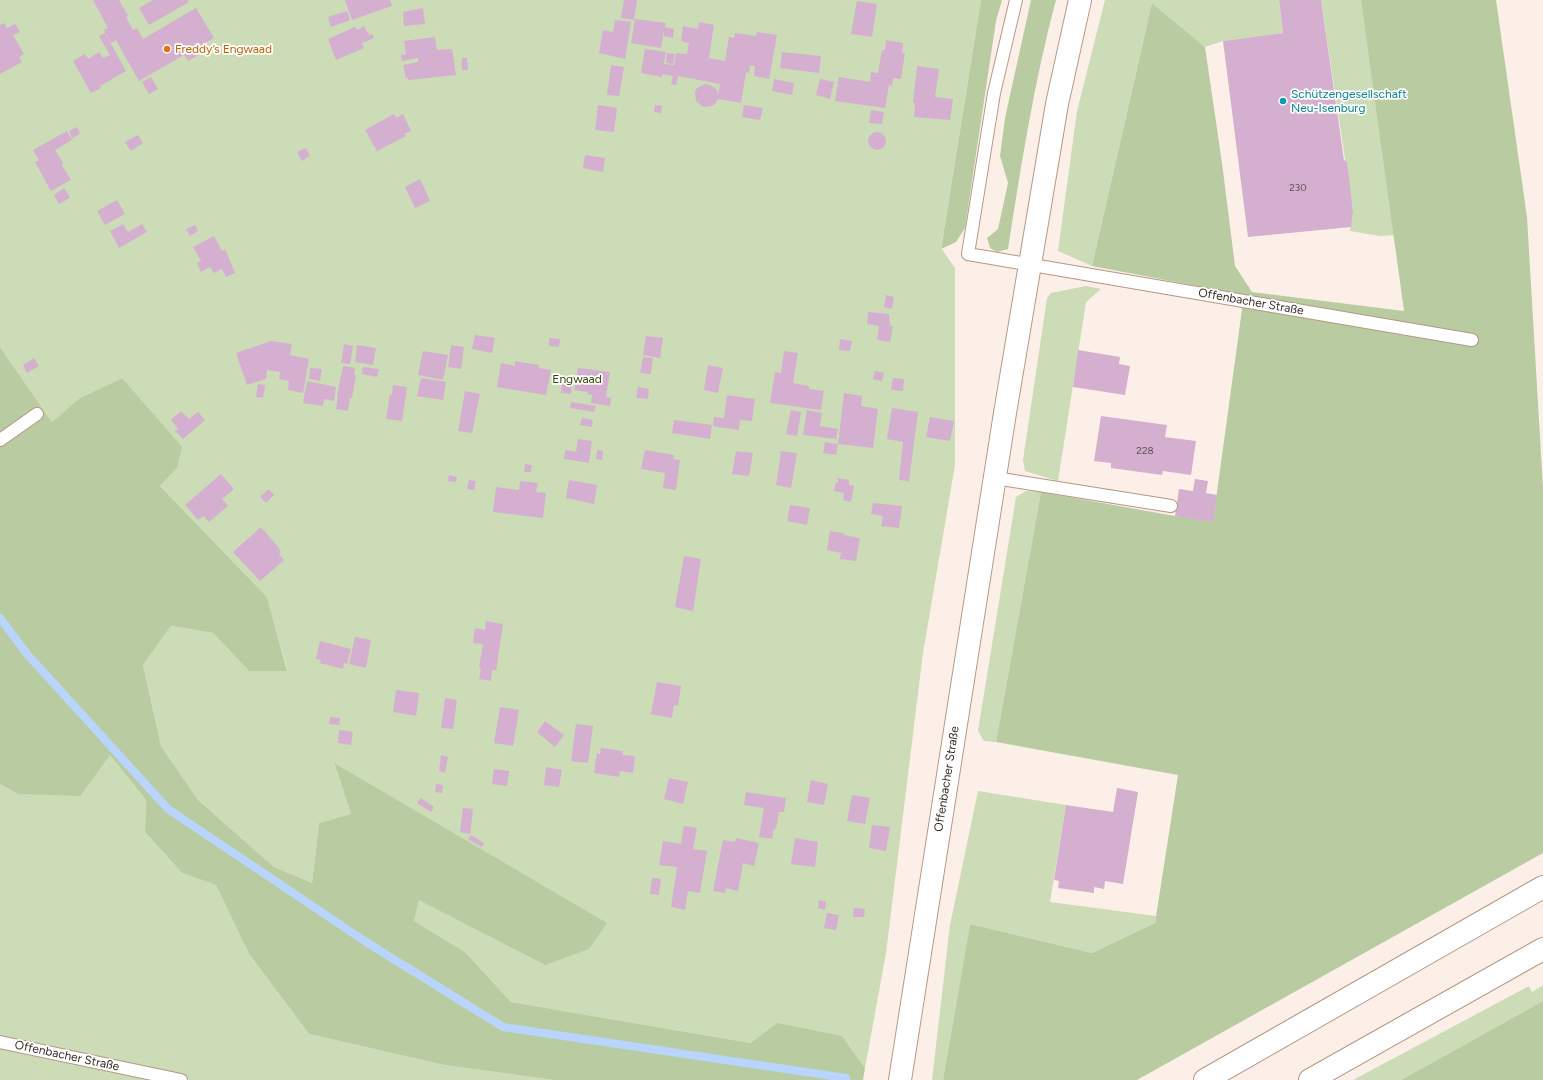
<!DOCTYPE html>
<meta charset="utf-8">
<style>
body{margin:0}
canvas{display:block;background:#fcefe7}
</style>
<canvas width="1543" height="1080"></canvas>
<script>
const context = document.querySelector('canvas').getContext('2d');
context.lineJoin = 'round';
function fillPath(path, color) {
  context.fillStyle = color;
  context.fill(path, 'evenodd');
}
function strokePath(path, color, width, dash) {
  context.strokeStyle = color;
  context.lineWidth = width;
  context.lineCap = dash ? 'butt' : 'round';
  context.setLineDash(dash || []);
  context.stroke(path);
}
function write(font, color, halo, rows, align = 'center') {
  context.font = font + ' Figtree,sans-serif';
  context.lineWidth = 3.5;
  context.setLineDash([]);
  context.textBaseline = 'middle';
  context.strokeStyle = halo;
  context.fillStyle = color;
  for (const [text, x, y, turn = 0] of rows) {
    context.save();
    context.translate(x, y);
    context.rotate((+turn || 0) * Math.PI / 180);
    context.textAlign = isNaN(turn) ? turn : align;
    if (halo) context.strokeText(text, 0, 0);
    context.fillText(text, 0, 0);
    context.restore();
  }
}
fillPath(new Path2D(`
 M0 0H981L941 248 955 268V465L923 653 886 953 865 1068 842 1036 751 1043 511 1002 465 952 414 921 419 899 545 965 334 764 351 814 319 823 312 883 274 867 198 800 161 746 143 665 171 626 213 633 249 671 287 670 267 597 160 486 177 468 122 378 80 398 52 422 0 347Z
 M1105 0H1279L1283 33 1223 41 1205 47 1152 3 1092 266 1058 251 1077 111Z
 M1321 0H1361L1395 235 1380 236 1350 231 1353 212Z
 M1086 286 1101 289 1086 302 1058 481 1025 471 1023 460 1047 298 1051 293Z
 M1026 491 1041 492 996 742 984 741 978 731 1016 497Z
 M110 755 146 800 145 832 182 873 216 885 249 954 309 1034 444 1065 554 1080H0V784L18 794Z
 M978 791 1066 805 1050 902 1156 916 1155 923 1092 953 970 924 943 1080H932L950 925Z
 M1543 985V1001L1401 1080H1353L1529 986 1532 992Z`), '#cbdcb7');
fillPath(new Path2D(`
 M981 0H1002L996 21 965 228 956 242 941 249Z
 M1031 0H1056C1034 82 1021 166 1008 249L997 252 990 248 987 238 998 229 1008 183 1000 156 1005 118Z
 M1361 0H1496L1527 217 1543 488V853L1137 1080H943L970 924 1092 953 1155 923 1178 775 996 742 1041 492 1175 516 1213 521 1244 295 1092 266 1152 3 1205 47 1222 163 1235 266 1252 292 1404 311Z
 M0 347 52 422 80 398 122 378 182 447 177 468 160 486 267 597 287 671H249L213 633 171 626 143 665 161 746 198 800 274 867 312 883 319 823 351 814 334 763 607 923 589 949 545 965 419 900 414 921 465 952 511 1002 751 1043 777 1023 842 1036 865 1068 863 1080H554L444 1065 309 1034 249 954 216 885 182 873 145 832 146 800 110 755 80 796 18 794 0 784Z
 M1543 1001V1080H1401Z`), '#b9cca1');
strokePath(new Path2D(`
 M0 618 27 654 168 809 366 942 503 1027 846 1078`), '#bad5fd', 8);
fillPath(new Path2D(`
 M93 0H119L128 16 126 17 133 30 137 28 143 39 196 8 214 38 198 47 202 53 188 61 184 55 139 81 116 40 111 43 104 30 108 28Z
 M153 0H187L189 2 149 25 139 8Z
 M345 0H390L392 6 352 20Z
 M624 0H637L634 20 621 18Z
 M1279 0H1321L1344 160 1347 162 1353 212 1351 227 1248 237 1223 41 1283 33Z
 M857 1 877 4 872 37 851 34Z
 M423 8 425 24 404 26 403 12Z
 M347 11 350 20 331 27 328 17Z
 M635 19 666 23 665 27 674 29 673 38 664 36V31L661 48 631 43Z
 M615 20 631 22 625 59 599 53 603 30 613 32Z
 M699 22 714 25 709 58 724 61H725L729 37 734 38 735 33 756 36 757 32 777 35 769 79 754 76 755 66 750 65 749 73 746 72 741 103 718 99 715 104 712 106 703 107 696 101 695 92 697 88 705 84 710 85 717 90 718 95 720 84 678 76 676 85 671 84 673 76 662 74V77L641 73 645 49 666 52 664 64 674 65 676 53 687 54 689 43 681 41 683 26 698 29Z
 M4 23 7 28 15 24 20 32 13 35 24 54 19 57 22 62 0 74V25Z
 M364 26 367 32H368L369 35 372 34 374 38 362 43 364 48 336 60 328 39 355 27 357 30Z
 M105 33 126 71 100 86 101 88 91 93 73 61 85 54 88 59 99 52 103 58 110 55 99 36Z
 M435 37 437 50 452 49 456 75 408 80V78H406L403 65 418 62V58L402 61 401 55 406 54 404 41Z
 M886 40 903 43 902 53H905L901 79 893 78 892 86 889 85 885 108 835 101 839 77 870 82 871 72 878 73 882 50H885Z
 M782 52 821 56 819 73 780 68Z
 M667 53 675 54 673 64 666 63Z
 M462 58H467L468 70H462Z
 M611 65 624 67 619 96 607 95Z
 M917 66 939 69 935 97 953 99 950 120 914 117 915 103H913Z
 M151 77 158 89 149 94 142 82Z
 M774 79 794 83 792 95 772 91Z
 M820 79 834 82 830 99 816 95Z
 M598 105 617 108 614 132 595 130Z
 M655 105 662 106 661 113 654 112Z
 M744 105 763 108 760 120 742 117Z
 M871 110 884 112 882 124 869 123Z
 M394 114 396 118 403 114 411 131 404 134 406 136 377 151 365 130Z
 M77 127 80 134 72 138 69 131Z
 M67 131 72 140 55 150 63 163 62 165 71 180 51 191 35 162 39 160 33 150Z
 M868 141a9 9 0 1 1 18 0a9 9 0 1 1-18 0Z
 M138 135 143 143 131 151 125 142Z
 M306 148 310 156 302 161 297 152Z
 M585 155 605 158 603 172 583 168Z
 M420 179 430 201 415 208 405 187Z
 M64 188 70 198 59 204 54 195Z
 M117 200 125 214 105 225 97 211Z
 M123 224 128 232 142 224 147 232 119 248 110 231Z
 M195 225 198 231 190 236 186 229Z
 M214 236 222 251 225 249 235 273 226 277 222 269 214 273 210 267 201 272 197 263 201 261 193 247Z
 M886 295 894 297 892 309 884 307Z
 M868 312 889 314 890 326H893L890 342 877 340 879 326 867 324Z
 M475 335 495 338 492 353 472 349Z
 M646 336 663 338 660 358 643 355Z
 M549 338 560 339 559 347 549 346Z
 M840 339 852 341 850 351 839 350Z
 M271 341 292 344 290 355 309 359 303 393 288 390 289 381 279 379 280 372 267 370 266 379 247 385 236 353Z
 M344 344 353 346 350 364 341 363Z
 M357 345 376 348 373 365 355 362Z
 M451 345 464 347 461 369 448 367Z
 M1078 350 1120 357 1119 364 1130 366 1125 395 1073 387Z
 M423 351 448 355 443 380 418 375Z
 M784 351 798 353 793 383 809 386V389L824 391 821 410 770 403 775 372 781 373Z
 M643 357 653 358 651 374 640 373Z
 M34 358 39 366 27 373 23 365Z
 M515 361 539 365V368L551 370 546 395 497 387 501 363 515 366Z
 M708 365 723 368 718 393 704 390Z
 M343 366 355 368 354 375H356L352 398H350L348 411 336 409 338 396 337 395Z
 M363 367 379 369 377 377 362 374Z
 M310 368 322 369 320 381 309 379Z
 M578 368 610 372 606 397 611 398 610 406 591 403 592 395 587 394 588 392 574 390Z
 M875 371 884 373 882 381 873 379Z
 M421 378 446 382 443 400 417 396Z
 M893 378 904 379 903 391 891 390Z
 M307 381 336 387 334 401 324 399 323 406 303 403Z
 M562 382 572 383 571 394 561 393Z
 M258 384 265 385 263 398 256 397Z
 M393 385 407 387 402 421 386 419 390 394 392 395Z
 M638 387 649 389 648 399 636 398Z
 M465 391 480 394 472 433 458 431Z
 M844 393 862 396 861 406 878 409 873 448 838 444Z
 M727 395 755 399 752 421 740 420 739 430 713 426 714 417 724 418Z
 M571 402 596 406 594 412 570 408Z
 M892 408 918 412 909 481 899 480 903 442 887 439Z
 M791 410 801 412 797 436 786 434Z
 M807 410 822 413 820 426 838 429 836 439 803 435Z
 M181 411 189 419 198 412 205 420 183 439 175 431 178 429 171 420Z
 M1101 416 1167 425 1165 437 1196 441 1191 475 1163 471 1162 475 1111 468V463L1094 461Z
 M930 417 954 421 950 441 926 437Z
 M582 418 593 420 592 427 580 425Z
 M674 420 712 425 710 439 672 433Z
 M578 439 592 441 589 463 564 459 565 450 576 452Z
 M825 442 838 444 836 455 823 453Z
 M597 450 603 451 602 460 596 459Z
 M645 450 674 455 673 459 680 460 676 490 663 488 665 473 641 469Z
 M736 451 753 453 749 476 732 474Z
 M781 451 797 453 791 488 776 485Z
 M525 464 532 465 531 472H524Z
 M221 474 234 489 222 499 228 506 209 522 204 516 198 520 185 505Z
 M449 475 457 477 456 482 448 481Z
 M838 478 849 480V485L854 486 851 502 843 500 844 493 834 491 836 482 838 483Z
 M1195 479 1208 481 1206 493 1217 495 1213 522 1175 516 1179 489 1193 491Z
 M469 480 476 481 474 490 467 489Z
 M569 480 597 485 594 504 566 498Z
 M520 481 538 483 536 492 546 493 543 518 493 512 496 487 519 490Z
 M269 489 274 495 266 503 260 497Z
 M873 503 902 506 899 528 881 526 883 516 871 514Z
 M790 505 810 508 807 525 787 521Z
 M261 527 279 548V549L281 552 279 554 284 560 260 581 233 552Z
 M830 531 844 533 843 535 860 538 856 561 840 559 841 553 827 550Z
 M684 556 701 559 693 611 675 607Z
 M486 621 503 624 496 671 492 670 491 681 479 679 481 668H479L483 644 473 643 475 628 485 630Z
 M355 637 371 640 366 668 349 664Z
 M320 641 351 649 347 664 344 663 343 669 320 663 321 660 316 659Z
 M657 682 681 686 678 706 674 705 672 718 651 714Z
 M396 690 419 693 416 716 393 712Z
 M445 698 457 700 453 729 441 728Z
 M500 707 519 710 513 746 494 743Z
 M330 717 340 718 339 725 329 724Z
 M545 721 564 735 555 747 537 732Z
 M576 724 593 726 588 763 571 761Z
 M339 730 353 732 351 745 338 743Z
 M601 748 623 751 622 755 635 756 633 773 620 771 619 777 594 773 597 753 600 754Z
 M441 755 448 757 445 773 439 771Z
 M546 767 562 770 559 787 544 785Z
 M494 769 509 771 507 786 492 784Z
 M669 778 688 782 683 804 664 799Z
 M811 780 828 784 824 805 807 802Z
 M436 784 443 785 442 793 435 792Z
 M1117 788 1138 792 1123 884 1105 881 1104 889 1094 887V893L1058 888 1059 881 1054 880 1066 805 1113 812Z
 M746 792 786 798 784 812H779L776 829 774 828 772 839 759 837 764 808 744 805Z
 M852 795 870 798 865 824 847 821Z
 M421 798 434 807 431 812 417 803Z
 M463 808 473 809 470 834 460 832Z
 M872 825 890 827 886 851 869 848Z
 M684 826 697 828 693 849 707 851 700 893 688 891 685 910 671 907 677 867 659 865 663 841 681 844Z
 M471 835 484 843 482 847 468 839Z
 M736 838 759 843 754 866 743 863 738 891 726 888 725 893 713 891 723 840 735 842Z
 M795 838 818 842 815 867 791 864Z
 M652 878 661 879 659 895 650 894Z
 M819 900 826 902 825 910 818 908Z
 M854 908 865 909 864 917H853Z
 M827 913 839 915 836 930 824 928Z`), '#d5afd0');
const lane = new Path2D(`
 M1016 0 994 93 968 254 1472 340
 M0 440 37 414
 M995 478 1171 506
 M0 1042 181 1080`);
const secondary = new Path2D(`
 M900 1080 1005 413 1057 104 1080 0
 M1205 1080 1543 887
 M1310 1080 1543 949`);
strokePath(lane, '#b59786', 14);
strokePath(secondary, '#b59786', 24);
strokePath(lane, '#fff', 12);
strokePath(secondary, '#fff', 22);
for (const [x, y, r, color] of [
 [167,49,4,"#e8710a"],
 [1283,101,4,"#0f9aa8"]
]) {
  const dot = new Path2D();
  dot.arc(x, y, r, 0, 2 * Math.PI);
  context.fillStyle = color;
  context.fill(dot);
  strokePath(dot, '#fff', 1.5);
}
write('10px', '#604e50', null, [
 ["230",1298,188],
 ["228",1145,451]
]);
write('12px', '#c56008', '#fff', [
 ["Freddy’s Engwaad",175,49]
], 'left');
write('12px', '#0d838f', '#fff', [
 ["Schützengesellschaft",1291,94],
 ["Neu-Isenburg",1291,108]
], 'left');
write('12px', '#392d26', '#fff', [
 ["Offenbacher Straße",1251,302,10],
 ["Offenbacher Straße",947,779,-81],
 ["Offenbacher Straße",67,1056,12]
]);
write('12px', '#314703', '#fff', [
 ["Engwaad",577,379]
]);
</script>
